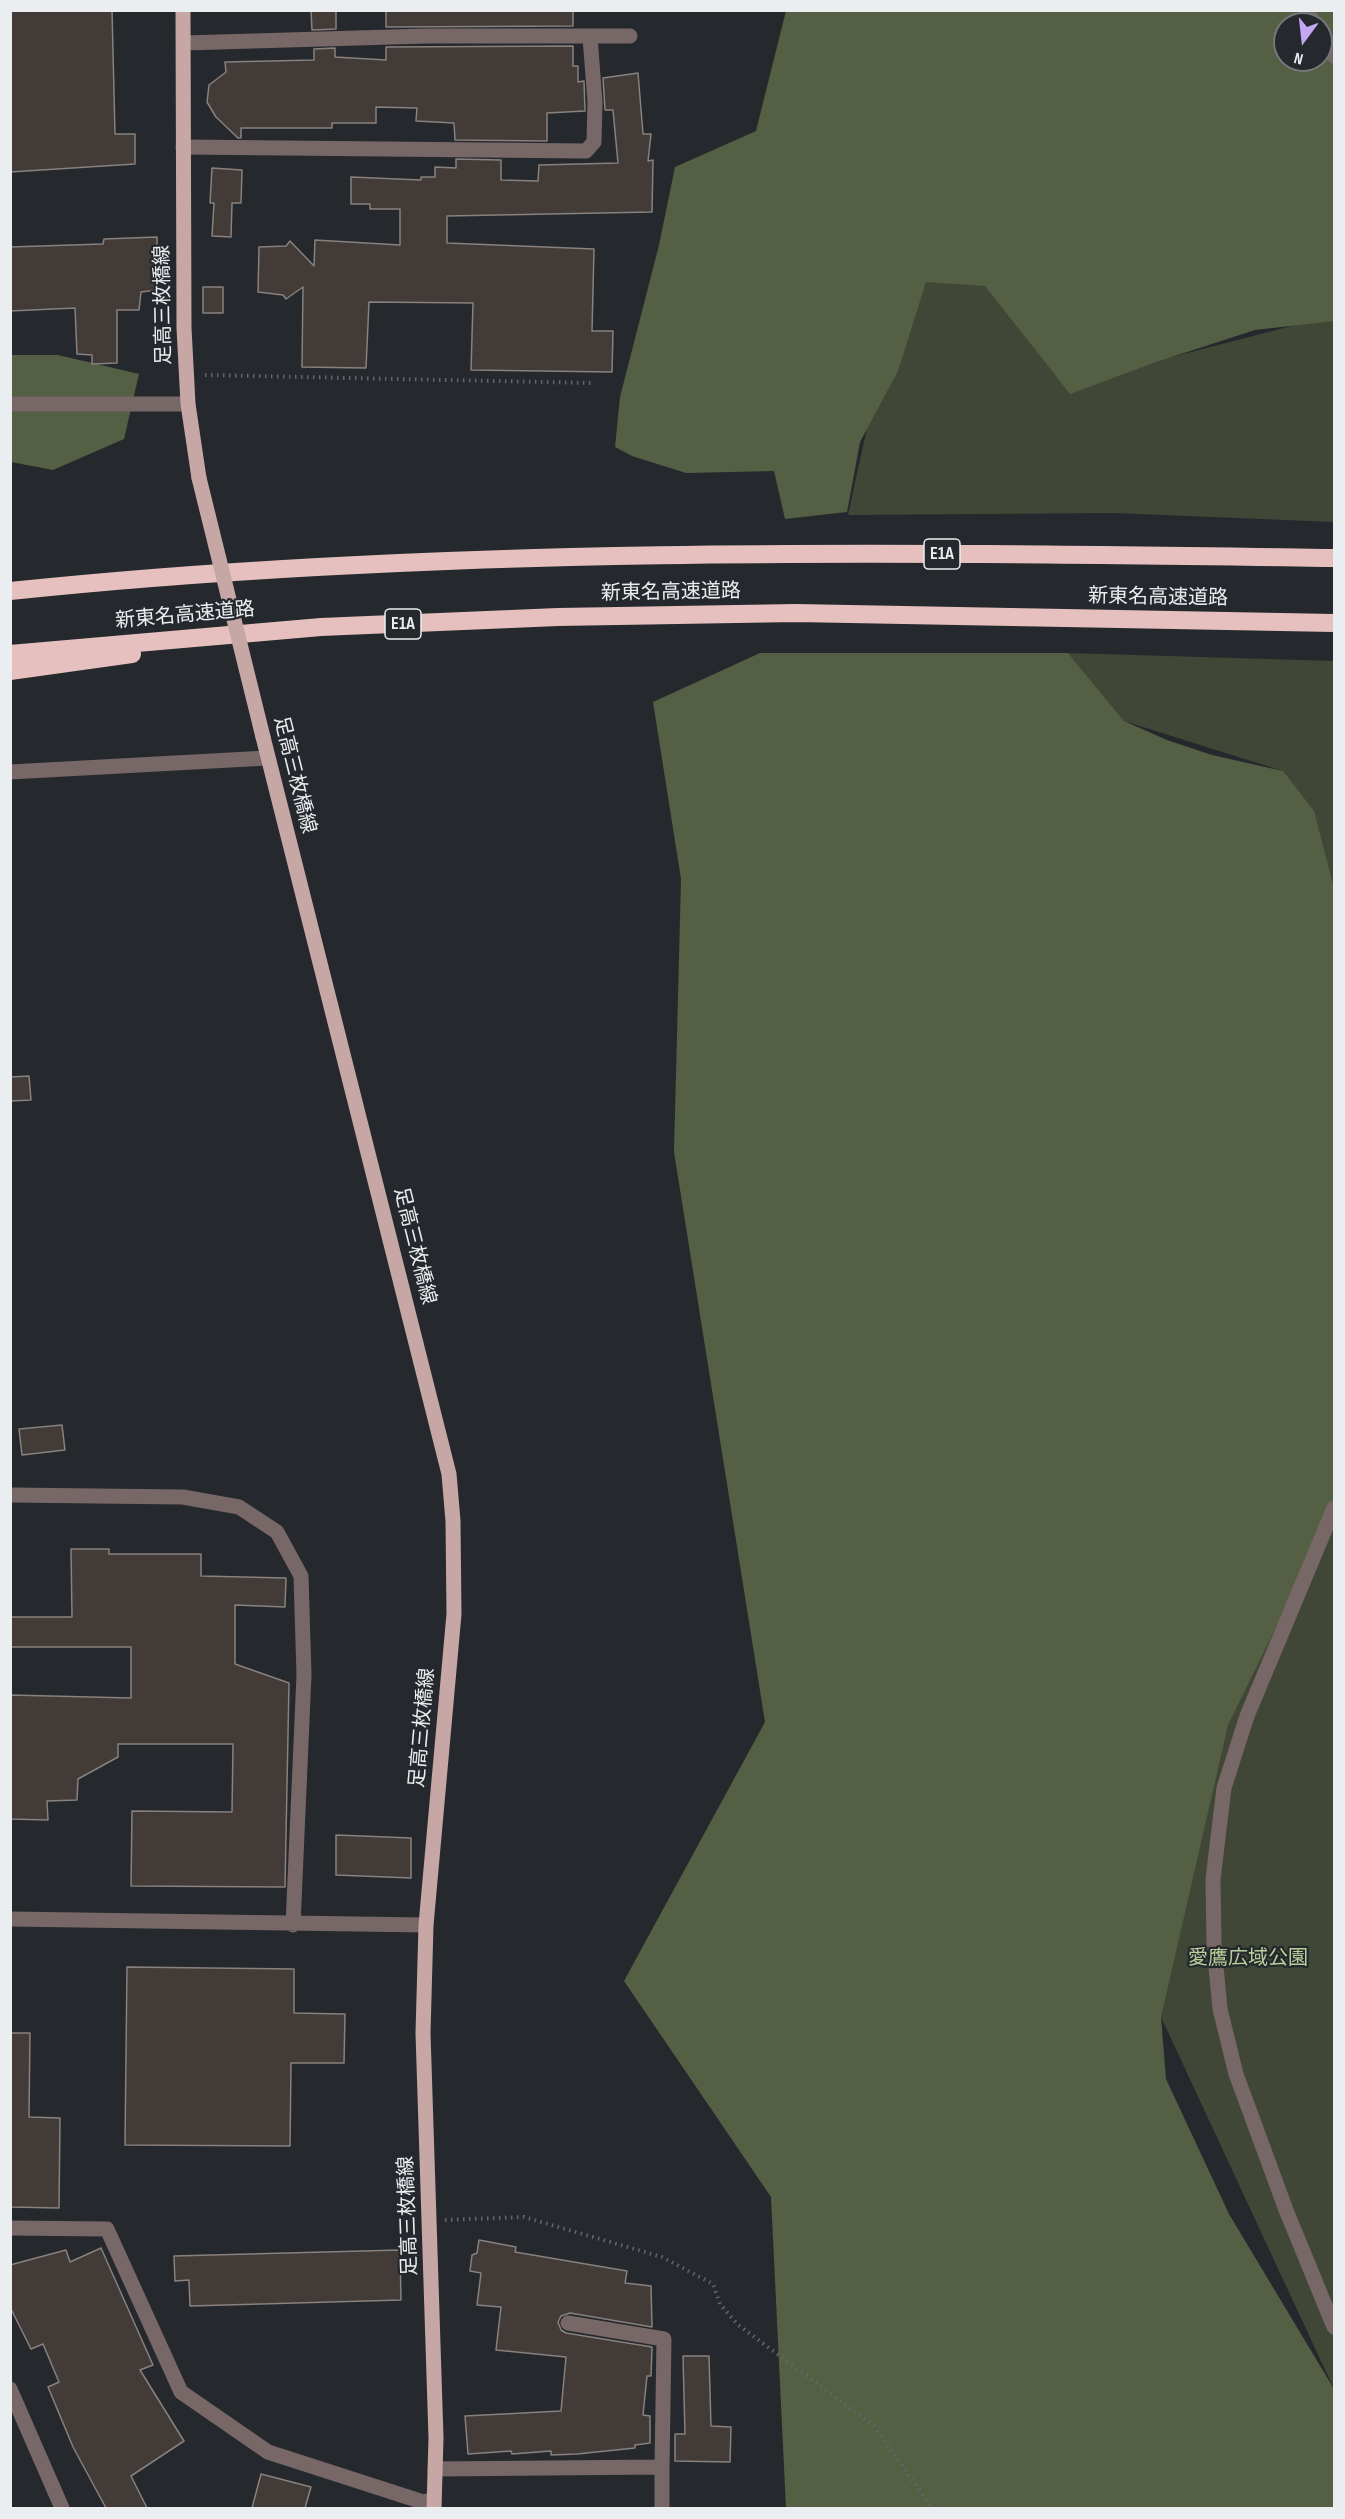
<!DOCTYPE html>
<meta charset="utf-8">
<style>
body{margin:0}
#map{position:relative;width:1345px;height:2519px;overflow:hidden;background:#25292e;font-family:"Sofia Sans Condensed",sans-serif}
canvas{display:block}
.frame{position:absolute;inset:0;border:12px solid #ebeef1;pointer-events:none}
.north{position:absolute;left:1273px;top:12px;width:60px;height:60px;box-sizing:border-box;background:#25292e;border:2px solid #74787c;border-radius:50%;rotate:195deg;font-size:16px;font-weight:700;line-height:24px;text-align:center;color:#ebeef1}
.north::after{content:'';display:block;margin:auto;width:21px;height:27px;background:#c3a7f2;clip-path:polygon(50% 0,100% 100%,50% 72%,0 100%)}
</style>
<div id="map">
<canvas width="1345" height="2519"></canvas>
<div class="frame"></div>
<div class="north">N</div>
</div>
<script>
const context = document.querySelector('canvas').getContext('2d');
context.lineJoin = 'round';
function fillPath(path, color) {
  context.fillStyle = color;
  context.fill(path, 'evenodd');
}
function strokePath(path, color, width, dash) {
  context.strokeStyle = color;
  context.lineWidth = width;
  context.lineCap = dash ? 'butt' : 'round';
  context.setLineDash(dash || []);
  context.stroke(path);
}
function write(font, color, halo, rows, align = 'center') {
  context.font = font + ' "Sofia Sans Condensed","Noto Sans JP",sans-serif';
  context.lineWidth = 4.5;
  context.setLineDash([]);
  context.textBaseline = 'middle';
  context.strokeStyle = halo;
  context.fillStyle = color;
  for (const [text, x, y, turn = 0] of rows) {
    context.save();
    context.translate(x, y);
    context.rotate((+turn || 0) * Math.PI / 180);
    context.textAlign = isNaN(turn) ? turn : align;
    if (halo) context.strokeText(text, 0, 0);
    context.fillText(text, 0, 0);
    context.restore();
  }
}
fillPath(new Path2D(`
 M976 274 1056 376 1172 357 1334 315V522L1115 513 848 515 867 428 926 282Z
 M1068 653 1334 661V888L1283 771 1124 721Z
 M1334 1465V2389L1161 2017 1164 1901 1252 1564Z`), '#404736');
fillPath(new Path2D(`
 M786 11H1334V321L1255 330 1153 363 1070 394 985 286 926 282 898 371 860 442 847 512 785 519 774 471 686 473 632 456 615 447 620 397 659 245 675 167 756 131ZM1285 24H1321V60H1285Z
 M10 355H58L139 374 124 439 53 470 11 462Z
 M760 653H1068L1124 721 1167 740 1212 755 1283 771 1314 811 1334 888V1509L1228 1725 1161 2017 1166 2079 1229 2214 1334 2389V2508H786L771 2197 624 1981 765 1722 674 1152 681 879 653 702Z`), '#555f44');
const building = new Path2D(`
 M10 10H112L115 134H135V164L10 172Z
 M311 10H336V29L312 30Z
 M386 10H573V26L386 27Z
 M573 46V66H578V82L584 81 585 111 547 113V141L455 140 454 123 416 121 417 108 376 107V123H332V128H241V138H238L216 117 207 102 209 85 226 72 225 62 314 60V49L335 48V57L386 60V47Z
 M638 73 643 134H651L648 161 653 160 652 212 447 216V243L594 249 592 331H613L612 372 471 370 473 303 369 302 366 368 302 367 303 287 286 299 283 295 258 292 259 247 286 246 290 241 314 266 315 240 400 245V209H370V204H351V177L421 180V177H435V167L456 168V159L501 160V180L538 181 539 165 618 163 613 110H605L603 78Z
 M212 168 242 170 241 203H232L231 237 212 236 214 203H210Z
 M157 237V290L141 292 139 310H117V363L92 364V355L77 354 75 308 10 311V247L103 244 104 239Z
 M203 287H223V313H203Z
 M29 1076 31 1100 10 1101V1077Z
 M62 1425 65 1450 22 1455 19 1429Z
 M71 1549H109V1554H201V1576L286 1578 285 1607 235 1605V1664L289 1683 285 1887 131 1886 132 1811 232 1812 233 1744H118V1757L78 1779 77 1800 47 1801 48 1820 10 1819V1695L131 1698V1647H10V1617H72Z
 M336 1835 411 1838V1878L336 1875Z
 M127 1967 294 1969V2013L345 2014 344 2063H291L290 2146 125 2145Z
 M10 2033H30L29 2117 60 2118 59 2208 10 2207Z
 M479 2240 516 2247 515 2252 627 2271 625 2283 651 2286 652 2327 570 2313 561 2316 558 2322 561 2330 566 2333 652 2347 651 2376H647L643 2415 650 2416V2443L635 2445V2448L577 2454 551 2455V2451L512 2454 511 2451 468 2454 465 2416 561 2411 566 2357 496 2350 501 2307 477 2305 481 2273 470 2271 472 2255 477 2253Z
 M101 2248 153 2365 140 2370 184 2441 131 2476 147 2508H106L73 2447 48 2387 59 2382 43 2344 31 2349 10 2307V2265L66 2250 70 2262Z
 M400 2250 401 2300 190 2306 189 2280 175 2281 174 2256Z
 M683 2356H709L711 2426 731 2427 730 2462 675 2461V2434H685Z
 M261 2474 311 2487 305 2508H252Z`);
fillPath(building, '#423b38');
strokePath(building, '#88817e', 1.5);
strokePath(new Path2D(`
 M205 375 591 383
 M445 2220 524 2217 662 2257 713 2284 720 2304 737 2324 874 2426 932 2508`), '#63666b', 4, [1.5, 4.5]);
strokePath(new Path2D(`
 M1307 10 1314 24
 M1321 38 1334 56
 M184 43 426 36H630
 M183 147 586 151 594 142 595 102 590 37
 M10 404H188
 M10 772 267 758
 M10 1495 183 1497 239 1507 277 1532 301 1576 304 1675 293 1925
 M1334 1508 1247 1716 1224 1788 1213 1879 1214 1945 1220 2009 1236 2074 1286 2210 1334 2327
 M10 1919 426 1925
 M10 2228 107 2229 181 2392 268 2452 423 2502 434 2500
 M568 2323 664 2339 662 2467
 M10 2389 62 2508
 M435 2469 662 2467V2508`), '#776867', 15);
strokePath(new Path2D(`
 M183 10 184 328 188 404 199 478
 M263 737 449 1474 453 1521 454 1614 426 1925 423 2033 436 2438 434 2508`), '#c6a7a5', 15);
strokePath(new Path2D(`
 M10 591C450 545 893 552 1334 558
 M10 654 321 627 558 617 796 613 1334 623
 M10 671 132 654`), '#e6c0be', 18);
strokePath(new Path2D(`
 M199 478 263 737`), '#c6a7a5', 15);
for (const [x, y, w] of [
 [942,554,36],
 [403,624,36]
]) {
  const box = new Path2D();
  box.roundRect(x - w / 2, y - 15, w, 30, 4.5);
  context.fillStyle = '#25292e';
  context.fill(box);
  strokePath(box, '#ebeef1', 1.5);
}
write('bold 18px', '#ebeef1', null, [
 ["E1A",942,554],
 ["E1A",403,624]
]);
write('20px', '#ebeef1', '#25292e', [
 ["足高三枚橋線",164,305,-91],
 ["新東名高速道路",671,593,-1],
 ["新東名高速道路",1158,598,1],
 ["新東名高速道路",185,616,-5],
 ["足高三枚橋線",294,775,76],
 ["足高三枚橋線",414,1246,76],
 ["足高三枚橋線",423,1728,-85],
 ["足高三枚橋線",409,2216,-92]
]);
write('20px', '#bace9a', '#25292e', [
 ["愛鷹広域公園",1248,1959]
]);
</script>
